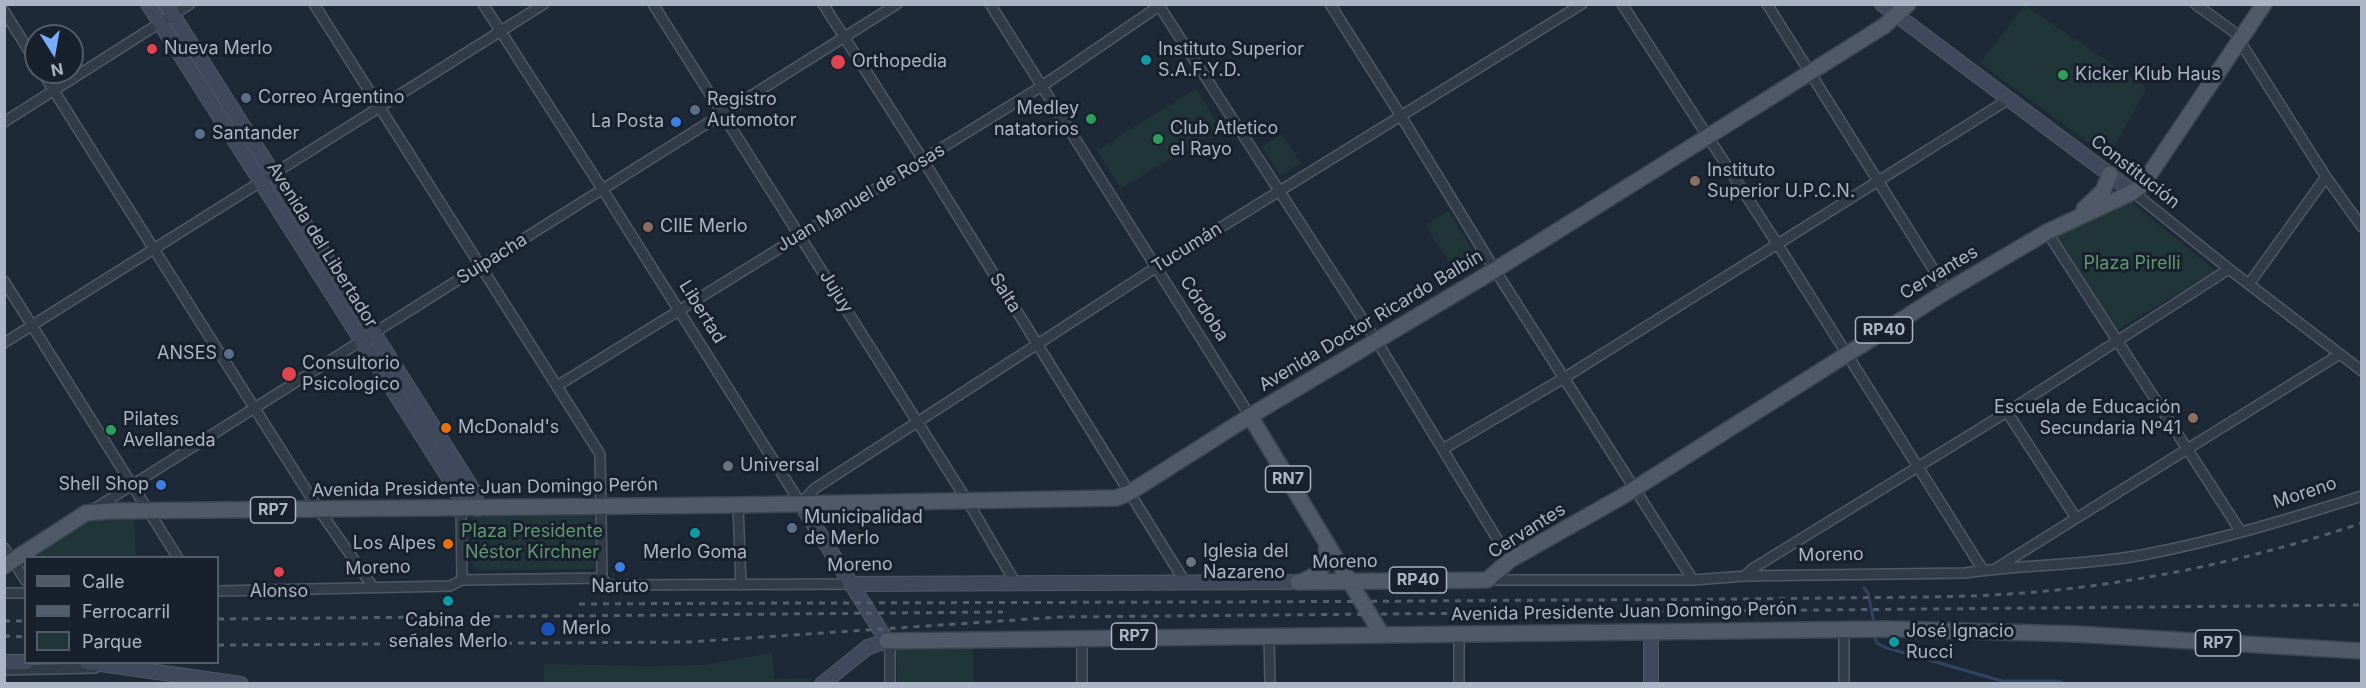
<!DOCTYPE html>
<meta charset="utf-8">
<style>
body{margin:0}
#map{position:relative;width:2366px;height:688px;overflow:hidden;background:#1e2937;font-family:Inter,sans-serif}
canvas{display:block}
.frame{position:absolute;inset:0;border:6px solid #abb5c5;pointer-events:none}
.legend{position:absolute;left:24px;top:556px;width:195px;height:108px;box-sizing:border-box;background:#17202c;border:2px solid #525c69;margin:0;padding:8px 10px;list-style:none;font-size:18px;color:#abb5c5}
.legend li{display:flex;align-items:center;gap:12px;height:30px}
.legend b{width:30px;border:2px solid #525c69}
.north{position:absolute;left:24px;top:24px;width:60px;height:60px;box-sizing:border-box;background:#17202c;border:2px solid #525c69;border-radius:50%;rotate:169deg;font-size:16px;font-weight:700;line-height:24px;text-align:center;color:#abb5c5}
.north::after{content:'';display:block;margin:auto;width:21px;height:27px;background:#78aafe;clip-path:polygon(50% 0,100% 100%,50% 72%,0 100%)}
</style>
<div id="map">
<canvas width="2366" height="688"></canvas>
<div class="frame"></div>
<ul class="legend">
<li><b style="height:8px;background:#4f5968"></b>Calle</li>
<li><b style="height:8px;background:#535e6f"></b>Ferrocarril</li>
<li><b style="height:16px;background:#203538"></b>Parque</li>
</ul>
<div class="north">N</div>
</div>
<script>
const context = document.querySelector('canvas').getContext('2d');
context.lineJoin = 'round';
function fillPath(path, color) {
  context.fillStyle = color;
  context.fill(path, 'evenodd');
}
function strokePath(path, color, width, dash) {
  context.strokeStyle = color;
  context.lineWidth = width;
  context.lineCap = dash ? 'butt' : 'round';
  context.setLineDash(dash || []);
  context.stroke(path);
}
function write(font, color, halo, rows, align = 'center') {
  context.font = font + ' Inter,sans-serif';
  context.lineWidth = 6;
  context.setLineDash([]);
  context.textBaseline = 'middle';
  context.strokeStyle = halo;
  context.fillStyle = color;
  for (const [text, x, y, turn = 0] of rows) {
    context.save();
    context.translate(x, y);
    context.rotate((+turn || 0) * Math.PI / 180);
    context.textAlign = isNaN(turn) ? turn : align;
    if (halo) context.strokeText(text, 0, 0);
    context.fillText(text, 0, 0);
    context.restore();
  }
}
fillPath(new Path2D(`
 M2025 5 2147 88 2108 157 1980 63Z
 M1196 89 1220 128 1121 189 1097 150Z
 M1282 134 1301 163 1281 176 1262 147Z
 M2130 201 2216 271 2117 330 2056 235Z
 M1449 211 1480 262 1457 276 1426 225Z
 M590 514 594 519V566L592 569 478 570 473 566 471 519 475 515Z
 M105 519H134L136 555H169L171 557 31 558C54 543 77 522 105 519Z
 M973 647V683H897L896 648Z
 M772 653 774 679 813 678 806 684 544 683V664L648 666 703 665Z`), '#203538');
strokePath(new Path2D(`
 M1864 588 1868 593 1874 623
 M1874 635 1877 643 1884 647 2002 681H2057L2065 684`), '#304460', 3);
const street = new Path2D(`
 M314 4 600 454 602 578
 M483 4 603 190 801 504 814 489 1155 268 1582 4
 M653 4 968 502 1015 582
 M823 4 923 160 1185 582
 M990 4 1250 416
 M1158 4 1376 340 1510 560
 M1330 4 1401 116 1495 270 1693 580
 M1622 4 1778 245 1983 570
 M1767 4 1947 291
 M2195 4 2234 32 2326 177 2362 227
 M4 11 36 62
 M42 72 319 510 373 587
 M4 122 190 4
 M2133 192 2229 269 2362 371
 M2047 232 2241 532
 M4 281 178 558
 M2249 284 2326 177
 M4 343 544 4
 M557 386 1042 86 1162 4
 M2007 412 2076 518
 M1443 449 1564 378 2009 99
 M738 505 741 585
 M94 509 897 4
 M461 509 462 580
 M4 548 26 581
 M1998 567 2340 354
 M1745 576 1752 569 2007 412 2229 269
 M1487 580H1693L1745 576 1965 573C2024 564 2084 566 2142 555 2217 541 2289 519 2362 496
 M218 591 450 586 462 580 602 578 607 584 613 585 850 584
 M4 593H26
 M1459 633V684
 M1269 635 1270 684
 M887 641 890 652V684
 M4 670 95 668
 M1082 684V637
 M1844 684V629`);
const secondary = new Path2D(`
 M148 4 452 483 458 493 461 509
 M166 4 475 493 478 509
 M1882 4 2133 192
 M801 504 887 641 868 647 822 684
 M850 584 1298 582
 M1651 633V684
 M4 662H26
 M87 662 241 684`);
const primary = new Path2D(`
 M2084 209 2103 191 2110 174
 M1250 416 1382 635
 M4 566 86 513 109 511 738 505 1116 498 1129 493 1250 416 1495 270 1884 26 1908 4
 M1303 581C1322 574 1329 562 1326 542
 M1298 582 1487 580 1510 560 1623 496 1947 291 2047 232 2133 192 2143 184 2264 4
 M887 641 1890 629 2075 634 2362 651`);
strokePath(street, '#4f5866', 12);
strokePath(secondary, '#4f5866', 16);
strokePath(primary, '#3b4451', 18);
strokePath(street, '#323b48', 9);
strokePath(secondary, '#3f495b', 14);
strokePath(primary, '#4f5968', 15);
strokePath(new Path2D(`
 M579 604C903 602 1227 603 1551 600 1644 600 1737 599 1830 598 1898 597 1968 598 2036 592 2147 582 2257 558 2362 523
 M218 619 1003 612
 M4 621H26
 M4 636 26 637
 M218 645 689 642 1060 617 2362 605`), '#535e6f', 3, [6, 6]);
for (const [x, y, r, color] of [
 [152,49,6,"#e0444e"],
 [1146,60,6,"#0f9aa8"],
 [838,62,8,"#e0444e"],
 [2063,75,6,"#2e9e5b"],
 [246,98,6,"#5c6f8a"],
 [695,110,6,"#5c6f8a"],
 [1091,119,6,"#2e9e5b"],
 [676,122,6,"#3f7fe0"],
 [200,134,6,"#5c6f8a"],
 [1158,139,6,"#2e9e5b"],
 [1695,181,6,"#8d6e63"],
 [648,227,6,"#8d6e63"],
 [229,354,6,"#5c6f8a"],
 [289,374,8,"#e0444e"],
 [2193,418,6,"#8d6e63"],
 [446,428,6,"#e8710a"],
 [111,430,6,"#2e9e5b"],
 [728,466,6,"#6b7280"],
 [161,485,6,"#3f7fe0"],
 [792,528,6,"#5c6f8a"],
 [695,533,6,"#0f9aa8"],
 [448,544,6,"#e8710a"],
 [1191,562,6,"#6b7280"],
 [620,567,6,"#3f7fe0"],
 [279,572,6,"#e0444e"],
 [448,601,6,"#0f9aa8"],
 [548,629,8,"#1a4fb4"],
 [1894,642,6,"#0f9aa8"]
]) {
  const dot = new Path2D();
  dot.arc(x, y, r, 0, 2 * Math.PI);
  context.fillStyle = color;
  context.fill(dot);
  strokePath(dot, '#17202c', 2);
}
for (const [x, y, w] of [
 [1884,330,57],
 [1288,479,45],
 [273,510,45],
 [1418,580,57],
 [1134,636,45],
 [2218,643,45]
]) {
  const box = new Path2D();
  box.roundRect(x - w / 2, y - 13, w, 26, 4.5);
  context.fillStyle = '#17202c';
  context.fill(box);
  strokePath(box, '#abb5c5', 1.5);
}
write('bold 16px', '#abb5c5', null, [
 ["RP40",1884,330],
 ["RN7",1288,479],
 ["RP7",273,510],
 ["RP40",1418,580],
 ["RP7",1134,636],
 ["RP7",2218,643]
]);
write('18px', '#abb5c5', '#17202c', [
 ["Nueva Merlo",164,49],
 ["Instituto Superior",1158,50],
 ["S.A.F.Y.D.",1158,71],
 ["Orthopedia",852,62],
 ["Kicker Klub Haus",2075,75],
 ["Correo Argentino",258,98],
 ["Registro",707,100],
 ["Automotor",707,121],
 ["Medley",1079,109,"right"],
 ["natatorios",1079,130,"right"],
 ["La Posta",664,122,"right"],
 ["Club Atletico",1170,129],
 ["el Rayo",1170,150],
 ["Santander",212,134],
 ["Instituto",1707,171],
 ["Superior U.P.C.N.",1707,192],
 ["CIIE Merlo",660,227],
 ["ANSES",217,354,"right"],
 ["Consultorio",302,364],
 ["Psicologico",302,385],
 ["Escuela de Educación",2181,408,"right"],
 ["Secundaria Nº41",2181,429,"right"],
 ["Pilates",123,420],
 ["Avellaneda",123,441],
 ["McDonald's",458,428],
 ["Universal",740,466],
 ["Shell Shop",149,485,"right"],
 ["Municipalidad",804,518],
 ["de Merlo",804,539],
 ["Los Alpes",436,544,"right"],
 ["Iglesia del",1203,552],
 ["Nazareno",1203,573],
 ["Merlo Goma",695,553,"center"],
 ["Naruto",620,587,"center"],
 ["Alonso",279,592,"center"],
 ["Cabina de",448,621,"center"],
 ["señales Merlo",448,642,"center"],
 ["Merlo",562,629],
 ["José Ignacio",1906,632],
 ["Rucci",1906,653]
], 'left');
write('18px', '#abb5c5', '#17202c', [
 ["Constitución",2135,172,38],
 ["Juan Manuel de Rosas",861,198,-31],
 ["Avenida del Libertador",322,245,58],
 ["Tucumán",1187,248,-32],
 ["Suipacha",492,259,-32],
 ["Cervantes",1939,273,-31],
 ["Jujuy",836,292,58],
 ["Salta",1005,293,58],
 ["Córdoba",1204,309,57],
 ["Libertad",702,312,58],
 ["Avenida Doctor Ricardo Balbín",1371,321,-31],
 ["Avenida Presidente Juan Domingo Perón",485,488,-1],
 ["Moreno",2305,493,-18],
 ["Cervantes",1527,531,-32],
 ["Moreno",1831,555,-1],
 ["Moreno",1345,562,-1],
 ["Moreno",860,565,-1],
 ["Moreno",378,568,-2],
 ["Avenida Presidente Juan Domingo Perón",1624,612,-1]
]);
write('18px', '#62966f', '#17202c', [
 ["Plaza Pirelli",2132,264],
 ["Plaza Presidente",532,532],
 ["Néstor Kirchner",532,553]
]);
</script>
